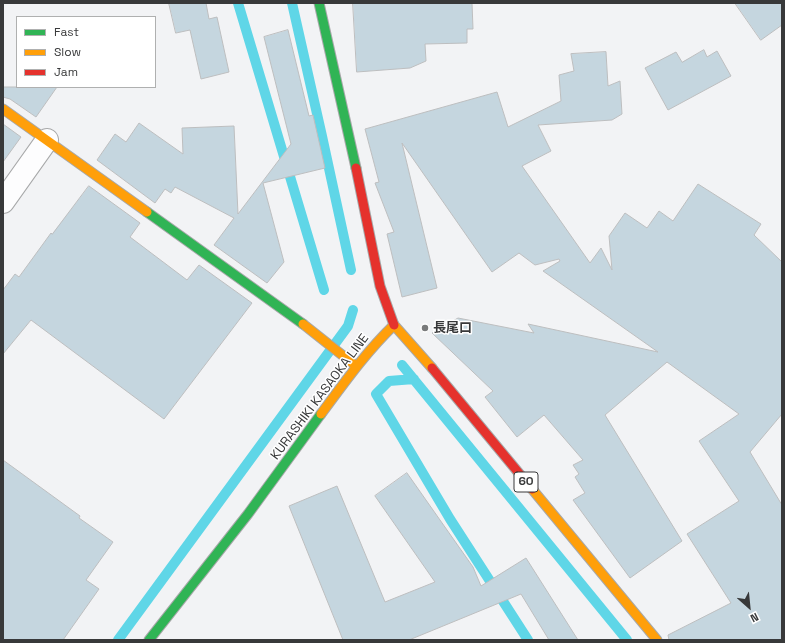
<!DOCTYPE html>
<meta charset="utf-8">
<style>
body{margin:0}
#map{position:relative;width:785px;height:643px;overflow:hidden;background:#f2f3f5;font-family:"Space Grotesk",sans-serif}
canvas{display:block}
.frame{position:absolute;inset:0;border:4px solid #38393a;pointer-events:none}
.legend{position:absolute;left:16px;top:16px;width:140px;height:72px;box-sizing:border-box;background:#fff;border:1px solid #afb0b0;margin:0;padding:5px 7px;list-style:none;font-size:12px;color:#38393a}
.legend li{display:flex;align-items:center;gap:8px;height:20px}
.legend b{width:20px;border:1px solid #afb0b0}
.north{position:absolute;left:729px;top:587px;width:40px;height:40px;-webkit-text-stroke:3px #fff;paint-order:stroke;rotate:153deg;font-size:11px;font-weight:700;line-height:16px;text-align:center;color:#38393a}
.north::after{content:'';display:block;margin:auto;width:14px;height:18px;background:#38393a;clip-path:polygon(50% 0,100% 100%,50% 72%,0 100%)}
</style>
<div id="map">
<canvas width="785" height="643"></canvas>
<div class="frame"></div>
<ul class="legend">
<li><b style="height:5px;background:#30b455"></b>Fast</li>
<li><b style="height:5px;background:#ff9f0a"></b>Slow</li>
<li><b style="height:5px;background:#e5322d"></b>Jam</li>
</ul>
<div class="north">N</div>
</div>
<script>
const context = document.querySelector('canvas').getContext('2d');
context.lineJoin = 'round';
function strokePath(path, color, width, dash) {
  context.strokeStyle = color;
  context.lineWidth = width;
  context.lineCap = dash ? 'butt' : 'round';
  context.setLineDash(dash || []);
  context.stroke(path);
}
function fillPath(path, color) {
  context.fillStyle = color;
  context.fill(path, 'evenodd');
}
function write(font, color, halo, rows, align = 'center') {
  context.font = font + ' "Space Grotesk","Noto Sans JP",sans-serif';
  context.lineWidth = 3;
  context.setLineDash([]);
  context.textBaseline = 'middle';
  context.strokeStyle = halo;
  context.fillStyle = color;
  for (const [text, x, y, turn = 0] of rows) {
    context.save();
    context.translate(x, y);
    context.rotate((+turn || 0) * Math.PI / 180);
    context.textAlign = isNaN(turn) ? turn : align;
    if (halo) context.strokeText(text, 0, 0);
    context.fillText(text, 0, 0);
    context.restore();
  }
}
strokePath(new Path2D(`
 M238 3 324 290
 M292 3 322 136 351 270
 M402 365 627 640
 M414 379 389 381 376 394 450 519 528 640
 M118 640 348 326 353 310`), '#5fd6e7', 10);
const building = new Path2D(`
 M169 3H206L209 19 217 17 229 72 201 79 190 30 176 33Z
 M353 3H472L473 29H467V43L425 44 426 61 410 68 357 72Z
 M735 3H782V25L761 40Z
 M288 30 309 116 313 115 325 168 263 183 284 262 267 283 214 245 234 218 175 187 171 193 165 189 155 203 97 160 115 134 126 142 139 123 183 154 182 128 234 126 238 214 291 144 264 37Z
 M704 50 707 57 717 51 731 76 668 110 645 68 676 52 682 62Z
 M606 52 608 86 620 81 622 114 612 120 538 125 551 151 522 166 590 263 601 248 612 270 609 236 625 213 647 228 659 211 673 221 698 184 761 224 754 235 782 262V414L750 452 782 505V640H669L668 635 731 603 687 534 739 501 699 441 739 414 667 362 605 415 682 541 630 578 573 500 585 493 575 477 579 474 573 465 583 460 544 415 517 437 485 397 493 391 432 333 458 318 534 333 528 324 658 352 543 271 560 261 559 259 535 265 519 253 492 272 402 143 437 288 402 297 387 234 394 232 375 183 379 182 365 129 497 92 508 127 561 101 559 75 574 71 571 54Z
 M3 87H57L36 117 10 99 3 97Z
 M3 124 21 137 3 162Z
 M89 186 140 223 130 237 187 280 199 265 252 303 164 419 31 320 3 354V290L15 274 19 277 51 233 52 234Z
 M3 460 80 516 79 518 113 542 86 580 99 589 63 640H3Z
 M407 473 473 567 481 586 526 558 578 640H549L521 594 409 640H343L289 506 337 486 385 602 435 582 375 496Z`);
fillPath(building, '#c5d6df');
strokePath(building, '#bdbebf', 1);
const street = new Path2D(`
 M3 202 47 140`);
const fast = new Path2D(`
 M319 3 356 168
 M147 212 303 324
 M149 640 248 514 321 414`);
const slow = new Path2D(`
 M3 109 147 212
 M303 324 356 366
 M321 414C344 383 366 352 394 325L432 368
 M532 489 657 640`);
const jam = new Path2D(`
 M356 168 380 286 394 325
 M432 368 532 489`);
strokePath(street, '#a7a8a9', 24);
strokePath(fast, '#a7a8a9', 11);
strokePath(slow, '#a7a8a9', 11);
strokePath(jam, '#a7a8a9', 11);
strokePath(street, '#fdfdfe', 22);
strokePath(fast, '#30b455', 9);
strokePath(slow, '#ff9f0a', 9);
strokePath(jam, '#e5322d', 9);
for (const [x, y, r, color] of [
 [425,328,4,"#797a7b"]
]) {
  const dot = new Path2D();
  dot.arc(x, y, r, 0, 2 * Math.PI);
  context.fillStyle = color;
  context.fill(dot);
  strokePath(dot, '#fff', 1.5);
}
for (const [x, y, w] of [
 [526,482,24]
]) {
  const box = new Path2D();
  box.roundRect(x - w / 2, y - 10, w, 20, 3);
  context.fillStyle = '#fff';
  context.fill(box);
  strokePath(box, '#38393a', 1);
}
write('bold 12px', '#38393a', null, [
 ["60",526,482]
]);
write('bold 13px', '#38393a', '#fff', [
 ["長尾口",433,328]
], 'left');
write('13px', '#38393a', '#fff', [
 ["KURASHIKI KASAOKA LINE",320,397,-53]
]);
</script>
